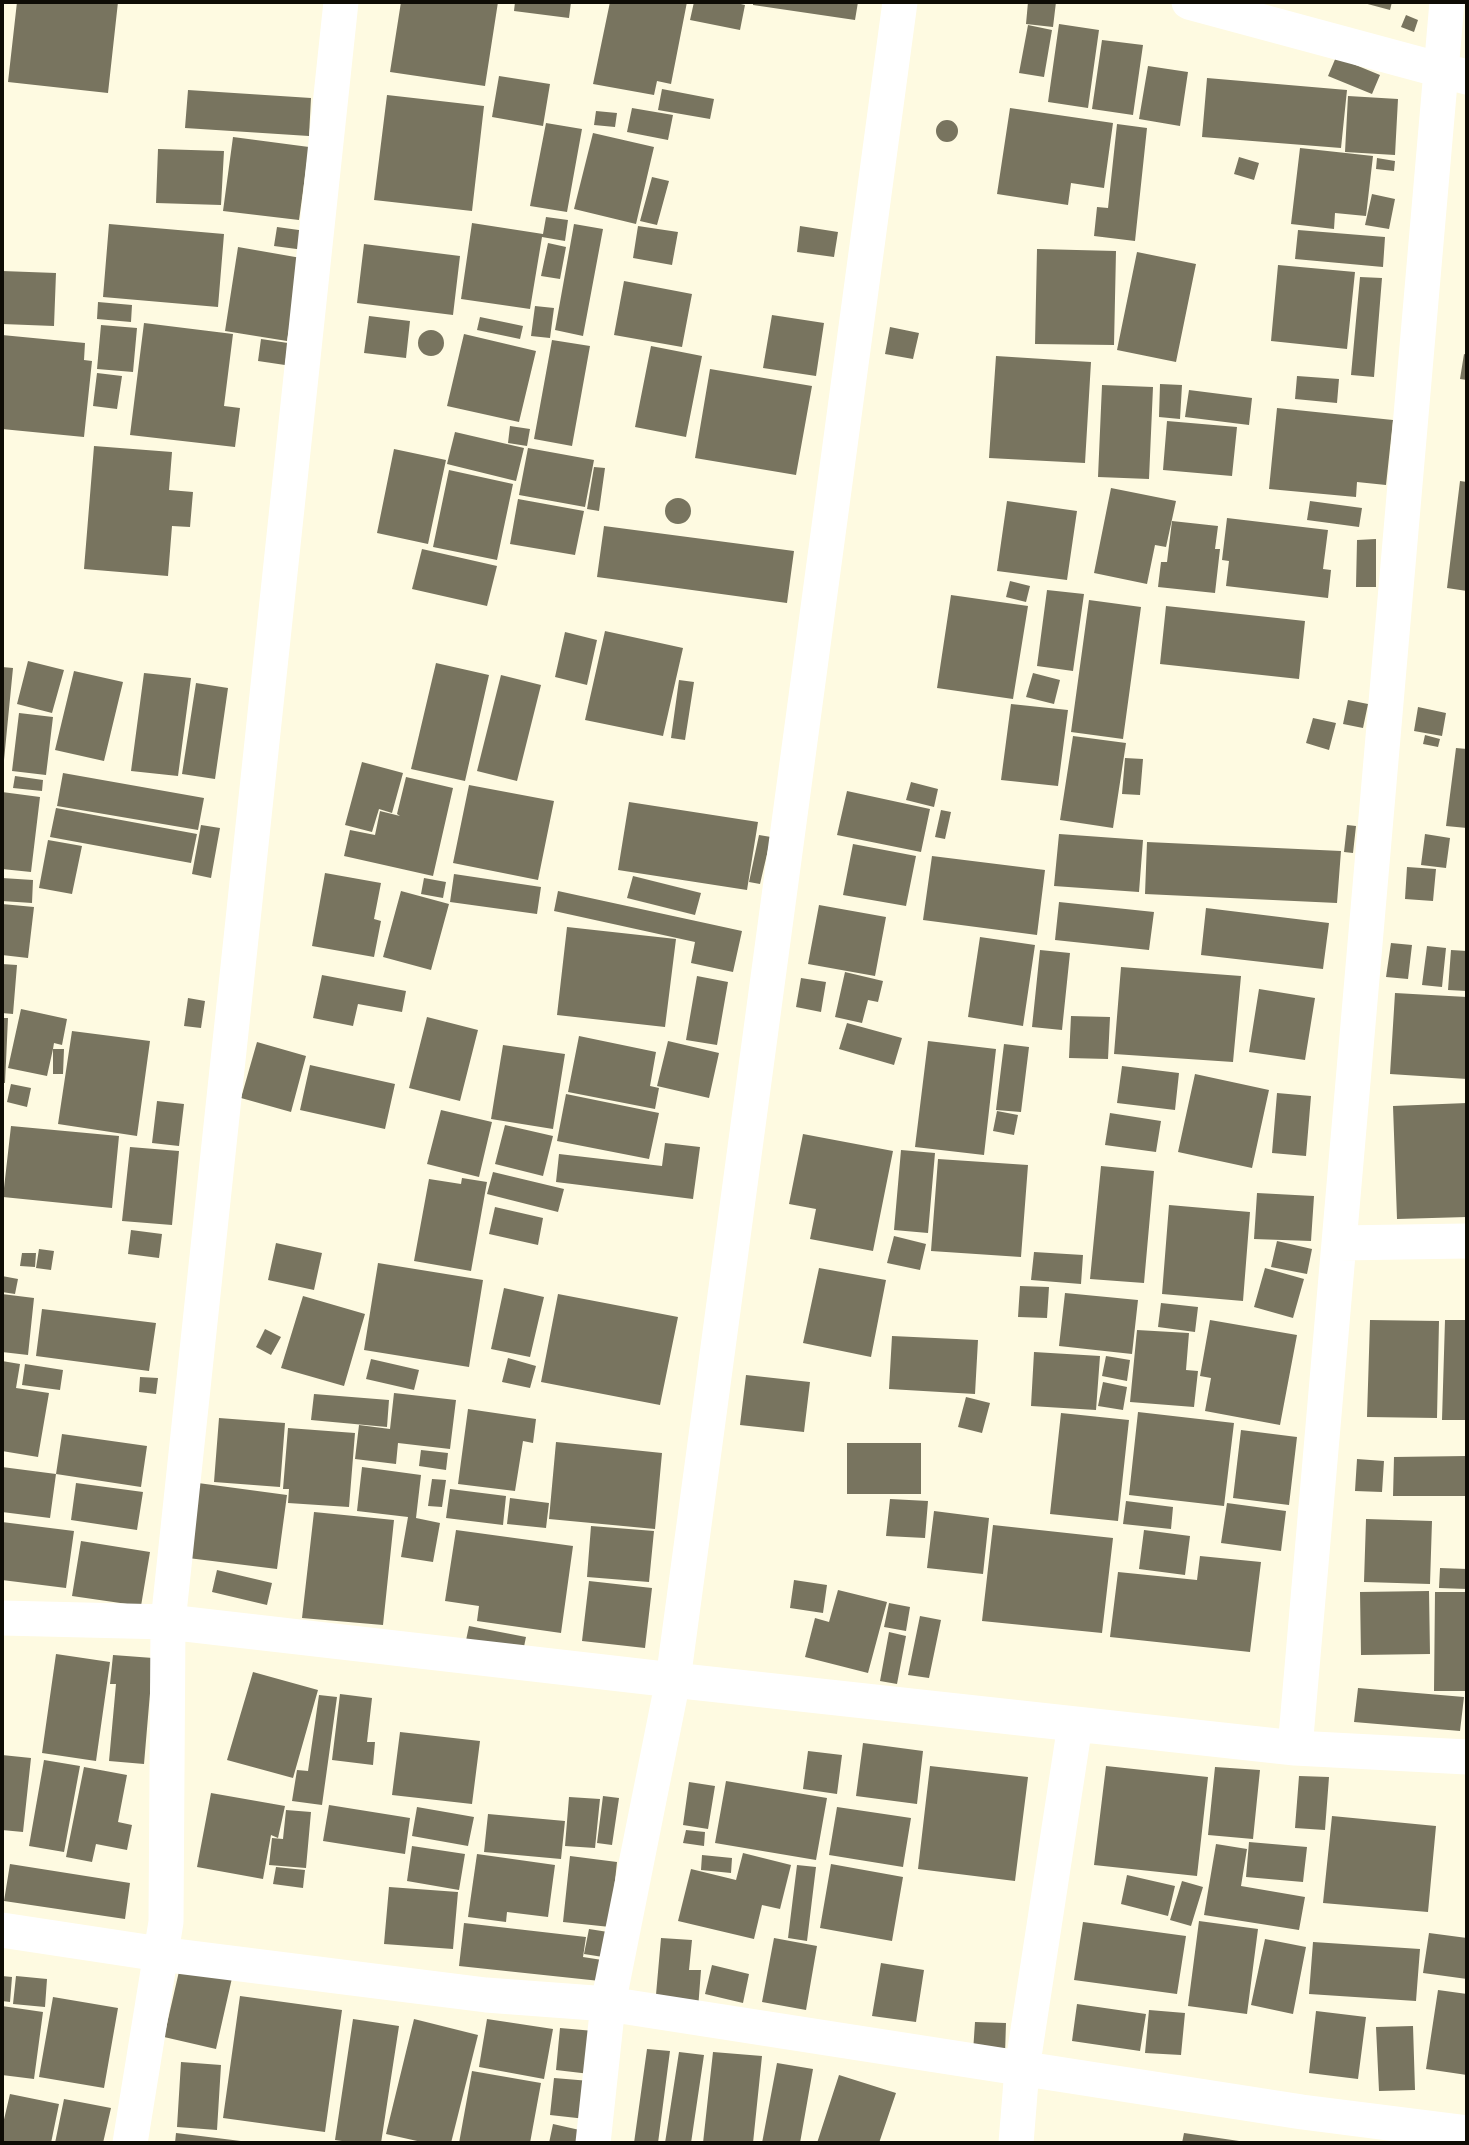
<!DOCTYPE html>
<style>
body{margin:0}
#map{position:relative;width:1469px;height:2145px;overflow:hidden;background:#fefae1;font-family:Poppins,sans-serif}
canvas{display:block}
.frame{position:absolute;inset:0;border:4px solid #0e0c05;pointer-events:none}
</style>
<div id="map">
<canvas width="1469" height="2145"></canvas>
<div class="frame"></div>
</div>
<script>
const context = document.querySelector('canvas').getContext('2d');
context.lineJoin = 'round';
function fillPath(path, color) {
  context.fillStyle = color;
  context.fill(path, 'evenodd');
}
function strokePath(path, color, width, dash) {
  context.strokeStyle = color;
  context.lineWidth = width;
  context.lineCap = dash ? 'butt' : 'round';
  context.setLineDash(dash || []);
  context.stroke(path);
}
fillPath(new Path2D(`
 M17 2H118L108 93 8 82Z
 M401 2H498L485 86 390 72Z
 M515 2H571L569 18 514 11Z
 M610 2H687L671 84 657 81 654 95 593 84Z
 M694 2H732L745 5 740 30 690 20Z
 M753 2H858L855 20 753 5Z
 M1028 2H1056L1053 27 1026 24Z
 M1360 2H1392L1390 10Z
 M1406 15 1418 20 1414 32 1401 27Z
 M1059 24 1099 30 1088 108 1048 102Z
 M1028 25 1052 30 1044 77 1019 73Z
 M1102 40 1143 45 1133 115 1092 109Z
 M1336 57 1380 75 1372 94 1328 76Z
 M1148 66 1188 72 1180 126 1139 119Z
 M499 76 550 84 543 126 492 117Z
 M1207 78 1347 90 1341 148 1202 137Z
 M662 89 714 99 710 119 658 110Z
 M188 90 311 98 309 136 185 128Z
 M387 95 484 106 472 211 374 200Z
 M1348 96 1398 99 1395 155 1345 152Z
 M632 108 673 115 668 140 627 132Z
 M1010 108 1113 123 1104 188 1071 183 1068 205 997 194Z
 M596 111 617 113 615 127 594 125Z
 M936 131a11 11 0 1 1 22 0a11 11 0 1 1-22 0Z
 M546 123 582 129 567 212 530 206Z
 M1117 124 1147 128 1135 241 1094 236 1097 207 1108 208Z
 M593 133 654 147 636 224 574 209Z
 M233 137 309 147 299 220 223 211Z
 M1300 148 1373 156 1366 216 1335 213 1334 229 1291 224Z
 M158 149 224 151 221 205 156 203Z
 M1239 157 1259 163 1254 180 1234 174Z
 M1377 158 1395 161 1394 171 1376 169Z
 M652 177 669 181 657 225 640 221Z
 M1372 194 1395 199 1389 229 1365 225Z
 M546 217 568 220 565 241 542 237 530 309 461 299 472 223 543 234Z
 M109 224 224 234 218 307 103 297Z
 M574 224 603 229 583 336 555 330Z
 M638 226 678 232 672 265 633 258Z
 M800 226 838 232 834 257 797 252Z
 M277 227 306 231 304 250 274 246Z
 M1298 230 1385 237 1383 267 1295 259Z
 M548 243 566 247 560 279 541 276Z
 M364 244 460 256 453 315 357 303Z
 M238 247 301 258 287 341 225 331Z
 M1037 249 1116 251 1114 345 1035 344Z
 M1137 252 1196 264 1176 362 1117 350Z
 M1278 265 1355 272 1347 349 1271 341Z
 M2 271 56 273 54 326 2 324Z
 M1360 277 1382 278 1374 377 1351 375Z
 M624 281 692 294 682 347 614 335Z
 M98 302 132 305 131 322 97 319Z
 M535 306 554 308 550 338 531 336Z
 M772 315 824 323 816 376 763 368Z
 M369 316 410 321 406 358 364 353Z
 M480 317 523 326 520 339 477 330Z
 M144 323 233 334 224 406 240 408 235 447 130 435Z
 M101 325 137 328 133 372 97 369Z
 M890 327 919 333 913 359 885 354Z
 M418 343a13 13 0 1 1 26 0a13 13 0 1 1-26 0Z
 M464 334 536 351 519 422 447 406Z
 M2 335 85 343 84 360 92 361 84 437 2 429Z
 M261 339 288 343 285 365 258 361Z
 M552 340 590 346 572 446 534 439Z
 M651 346 702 356 686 437 635 427Z
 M1464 354 1467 355V380L1460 379Z
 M996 356 1091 362 1085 463 989 458Z
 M710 369 812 386 796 475 695 458Z
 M97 373 122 376 117 409 93 406Z
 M1297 376 1339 379 1337 403 1295 399Z
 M1160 384 1182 385 1180 419 1159 417Z
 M1102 385 1153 387 1149 479 1098 477Z
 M1189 390 1252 398 1249 425 1185 417Z
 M1277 408 1393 420 1386 485 1357 482 1356 497 1269 489Z
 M1167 421 1237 427 1232 476 1163 470Z
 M510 426 530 429 527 446 508 443Z
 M455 432 524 448 516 481 447 464Z
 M94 446 172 452 169 490 193 492 190 527 172 526 168 576 84 569Z
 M528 448 594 460 585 507 519 495Z
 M394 449 446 460 428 544 377 533Z
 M594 467 605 468 599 511 587 509Z
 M449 470 513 484 497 560 433 547Z
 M1460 481 1467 482V591L1447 588Z
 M1111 488 1176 501 1166 547 1155 545 1147 584 1094 573Z
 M665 511a13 13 0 1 1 26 0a13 13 0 1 1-26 0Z
 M518 499 584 511 575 555 510 544Z
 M1007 501 1077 511 1067 580 997 571Z
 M1310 501 1362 508 1359 527 1307 520Z
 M1227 518 1328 530 1323 569 1331 570 1328 598 1226 586 1229 561 1222 560Z
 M1172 521 1218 526 1215 549H1220L1215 593 1158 587 1161 562H1167Z
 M604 526 794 551 787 603 597 577Z
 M1376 539V587H1356L1357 540Z
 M422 549 497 566 487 606 412 589Z
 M1010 581 1030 586 1026 602 1006 597Z
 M1047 590 1084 594 1073 671 1037 666Z
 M951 595 1028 606 1013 699 937 688Z
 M1089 600 1141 607 1123 739 1071 732Z
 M1166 606 1305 621 1299 679 1160 664Z
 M605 631 683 648 663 736 585 720Z
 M565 632 597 640 587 685 555 677Z
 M28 661 64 670 52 713 17 704Z
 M436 663 489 675 465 781 411 769Z
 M2 667 13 668 4 760H2Z
 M74 671 123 682 104 761 55 750Z
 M144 673 191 678 178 776 131 771Z
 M1033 673 1060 680 1054 704 1026 697Z
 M501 675 541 685 517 781 477 771Z
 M679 680 694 682 685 740 671 738Z
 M196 683 228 688 215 779 182 774Z
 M1348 700 1368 704 1363 728 1343 724Z
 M1011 704 1068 710 1058 786 1001 780Z
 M1418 707 1446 713 1442 736 1414 731Z
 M19 713 53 717 46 775 12 771Z
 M1313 718 1336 723 1329 750 1306 743Z
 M1425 735 1440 739 1438 747 1423 744Z
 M1073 736 1126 743 1113 828 1060 820Z
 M1456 748 1467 749V828L1446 826Z
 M1125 758 1143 759 1140 795 1122 794Z
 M362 762 403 773 392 813 379 809 372 832 345 825Z
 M63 773 204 798 198 830 57 806Z
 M15 776 43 780 42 791 13 788Z
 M406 777 453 788 433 876 344 856 350 830 375 835 380 811 400 816 397 814Z
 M911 782 938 789 934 807 906 800Z
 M469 785 554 801 538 880 453 863Z
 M847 791 930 809 921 852 837 835Z
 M2 792 40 797 31 872 2 869Z
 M629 802 758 822 747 890 618 870Z
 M56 808 197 834 191 863 50 837Z
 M941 810 951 812 945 839 935 837Z
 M201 825 220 828 211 878 192 874Z
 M1347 825 1356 826 1353 853 1344 852Z
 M1059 834 1143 840 1139 892 1054 886Z
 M1425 834 1450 838 1446 868 1421 865Z
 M759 835 771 837 760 884 749 882Z
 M48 840 82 846 72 894 39 888Z
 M1147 842 1341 851 1337 903 1145 894Z
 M853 844 916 856 906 906 843 895Z
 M932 856 1045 870 1037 935 923 920Z
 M1407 867 1436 869 1433 901 1405 899Z
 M325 873 381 883 374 919 381 921 374 957 312 946Z
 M454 874 541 887 537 914 450 902Z
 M633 876 701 893 695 915 627 898Z
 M2 878 33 880 32 903 2 901Z
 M424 878 446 882 443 898 421 894Z
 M401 891 449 904 431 970 383 957Z
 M558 891 742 931 733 972 691 963 695 942 554 911Z
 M1059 902 1154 912 1149 950 1055 940Z
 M2 904 34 907 28 958 2 955Z
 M819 905 886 917 875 976 808 964Z
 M1206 908 1329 923 1323 969 1201 955Z
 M567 927 676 939 665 1027 557 1015Z
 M980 937 1035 945 1023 1026 968 1017Z
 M1391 943 1412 945 1408 979 1386 977Z
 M1427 946 1446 948 1442 987 1422 985Z
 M1040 950 1070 953 1062 1030 1032 1027Z
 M1451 950 1467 951V991L1448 990Z
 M2 964 17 965 13 1014 2 1013Z
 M1121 967 1241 976 1233 1062 1114 1054Z
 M845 972 883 981 878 1002 868 1000 862 1023 835 1017Z
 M322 975 406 991 402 1012 358 1004 353 1026 313 1018Z
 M697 976 728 982 717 1045 686 1040Z
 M801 978 826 982 821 1012 796 1007Z
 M1259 989 1315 998 1305 1060 1249 1052Z
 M1395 993 1467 997V1079L1390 1074Z
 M188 998 205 1001 201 1028 184 1026Z
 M21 1009 67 1019 62 1045 54 1043 53 1049H64L63 1074H53V1049L47 1076 8 1068Z
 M1071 1016 1110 1017 1108 1059 1069 1058Z
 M427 1017 478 1030 460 1101 409 1088Z
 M2 1018H8L5 1083H2Z
 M847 1023 902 1038 894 1065 839 1049Z
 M72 1031 150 1041 137 1136 58 1124Z
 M579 1036 656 1052 650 1086 659 1088 655 1109 568 1092Z
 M668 1041 719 1053 709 1098 657 1086Z
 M928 1041 996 1049 984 1155 915 1147Z
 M257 1042 306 1056 291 1112 241 1098Z
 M1004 1044 1029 1047 1021 1112 996 1110Z
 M503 1045 565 1054 553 1129 491 1119Z
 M310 1065 395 1084 385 1129 300 1110Z
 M1122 1066 1179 1073 1175 1110 1117 1103Z
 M1195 1074 1269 1090 1252 1168 1178 1152Z
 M11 1084 31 1088 27 1107 7 1102Z
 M1277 1093 1311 1096 1306 1156 1272 1153Z
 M566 1094 659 1113 649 1159 557 1141Z
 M157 1101 184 1104 179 1146 152 1143Z
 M1467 1103V1217L1397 1219 1393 1106Z
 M441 1110 492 1122 479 1177 427 1164Z
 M997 1111 1018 1115 1014 1135 993 1131Z
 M1110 1113 1161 1121 1156 1152 1105 1145Z
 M505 1125 553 1136 543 1176 495 1164Z
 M11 1126 119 1136 112 1208 3 1197Z
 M803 1134 893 1151 873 1251 810 1239 816 1209 789 1204Z
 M665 1143 700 1147 693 1199 556 1182 559 1154 662 1166Z
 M130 1147 179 1151 172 1225 122 1221Z
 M901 1150 935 1153 928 1233 894 1230Z
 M938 1159 1028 1165 1021 1257 931 1251Z
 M1101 1166 1154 1171 1144 1283 1090 1279Z
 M493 1172 564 1189 558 1212 487 1194Z
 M462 1178 487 1182 471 1271 414 1261 429 1179 461 1184Z
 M1257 1193 1314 1196 1311 1241 1254 1239Z
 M1169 1205 1250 1212 1243 1301 1162 1294Z
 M495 1207 543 1218 538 1245 489 1234Z
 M131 1230 162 1234 159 1258 128 1254Z
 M894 1236 926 1244 920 1270 887 1263Z
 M1277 1241 1312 1249 1307 1274 1271 1267Z
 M276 1243 322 1253 314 1290 268 1280Z
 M39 1249 54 1251 51 1270 36 1268Z
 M1034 1252 1083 1255 1081 1284 1031 1280Z
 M22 1253H36L35 1267 20 1266Z
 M378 1263 483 1280 469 1367 364 1350Z
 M819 1268 886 1280 871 1357 803 1343Z
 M1265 1268 1304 1279 1293 1318 1254 1307Z
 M2 1276 18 1279 15 1294 2 1292Z
 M1020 1286 1049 1287 1047 1318 1018 1317Z
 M504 1288 544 1297 530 1357 491 1349Z
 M1065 1293 1138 1300 1132 1354 1059 1346Z
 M2 1294 34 1298 28 1355 2 1352Z
 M558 1294 678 1317 660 1405 541 1382Z
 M303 1296 365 1314 344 1386 281 1368Z
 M1161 1303 1198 1307 1195 1332 1158 1327Z
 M42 1309 156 1323 149 1371 36 1356Z
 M1210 1320 1297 1335 1280 1425 1205 1411 1211 1378 1200 1376Z
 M1370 1320 1439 1321 1437 1418 1367 1417Z
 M1445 1320H1467V1420H1442Z
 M265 1329 281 1337 271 1355 256 1347Z
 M1137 1330 1189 1333 1186 1370 1198 1371 1194 1407 1130 1402Z
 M892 1336 978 1340 975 1394 889 1389Z
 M1034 1352 1100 1356 1096 1410 1031 1406Z
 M1106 1356 1130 1360 1127 1381 1102 1376Z
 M508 1358 536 1366 530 1388 502 1382Z
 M371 1359 419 1370 414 1390 366 1379Z
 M2 1361 20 1364 16 1388 49 1393 38 1457 2 1451Z
 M25 1364 63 1370 60 1390 22 1385Z
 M746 1375 810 1382 804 1432 740 1425Z
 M140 1377 158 1378 156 1394 139 1392Z
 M1103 1382 1127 1387 1123 1410 1098 1406Z
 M394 1393 456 1400 450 1449 398 1443 396 1464 355 1459 359 1425 390 1429Z
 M314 1394 389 1400 387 1427 311 1420Z
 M966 1397 990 1403 982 1433 958 1427Z
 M468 1409 536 1419 533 1443 523 1441 515 1491 458 1484Z
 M1138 1412 1234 1423 1224 1506 1129 1495Z
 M1061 1413 1129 1420 1118 1521 1050 1514Z
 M219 1418 285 1423 280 1487 214 1482Z
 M288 1428 355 1433 349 1507 288 1503 289 1489H283Z
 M1241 1430 1297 1437 1289 1505 1233 1498Z
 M62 1434 147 1446 141 1487 56 1474 50 1518 2 1512V1467L56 1474Z
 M556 1442 662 1453 655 1529 549 1519Z
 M847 1443H921V1494H847Z
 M421 1450 448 1453 446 1470 419 1466Z
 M1467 1456V1496H1393L1394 1457Z
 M1357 1459 1384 1461 1382 1492 1355 1491Z
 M362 1467 421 1475 416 1518 440 1523 433 1562 401 1557 408 1517 357 1511Z
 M432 1479 446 1480 442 1507 428 1506Z
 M76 1483 143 1492 137 1530 71 1520Z
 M198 1483 287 1495 277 1569 188 1558Z
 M450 1489 506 1496 503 1525 446 1518Z
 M510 1498 549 1503 546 1528 507 1524Z
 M890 1499 928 1501 925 1538 886 1536Z
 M1126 1501 1173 1507 1171 1529 1123 1524Z
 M1227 1503 1286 1511 1281 1551 1221 1543Z
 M934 1511 989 1518 983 1574 927 1568Z
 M314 1512 394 1520 383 1625 302 1618Z
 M1366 1519 1432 1521 1430 1584 1364 1582Z
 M2 1522 74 1531 66 1588 2 1580Z
 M993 1525 1113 1538 1102 1633 982 1621Z
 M591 1526 654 1531 649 1582 587 1577Z
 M456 1530 573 1546 561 1633 477 1621 479 1606 445 1601Z
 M1144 1530 1190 1536 1185 1575 1139 1569Z
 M81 1541 150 1552 141 1606 72 1596Z
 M1200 1556 1261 1562 1250 1652 1110 1637 1118 1572 1197 1580Z
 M1440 1568 1467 1569V1589L1439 1588Z
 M217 1570 272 1583 267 1605 212 1592Z
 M794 1580 827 1585 823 1613 790 1608Z
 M589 1581 652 1588 645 1648 582 1641Z
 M838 1590 887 1602 868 1673 805 1657 815 1618 829 1622Z
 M1429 1591 1430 1654 1361 1655 1360 1592Z
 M1435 1592H1467V1691H1434Z
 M889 1603 910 1607 906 1631 884 1627Z
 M920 1616 941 1620 929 1678 908 1675Z
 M469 1626 526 1637 521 1661 464 1650Z
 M889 1632 906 1636 897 1684 880 1681Z
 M56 1654 110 1662 96 1761 42 1753Z
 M113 1655 153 1658 144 1764 109 1761 116 1684H110Z
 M253 1672 318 1690 293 1778 227 1760Z
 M1358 1688 1464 1697 1460 1731 1354 1722Z
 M340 1694 372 1698 367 1742H375L373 1765 332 1760Z
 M319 1695 337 1697 322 1805 292 1801 297 1770 308 1771Z
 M400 1732 480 1741 472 1804 392 1795Z
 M863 1743 923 1751 917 1804 856 1796Z
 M808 1751 842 1755 837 1794 803 1789Z
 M2 1755 31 1758 23 1832 2 1830Z
 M44 1760 80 1766 64 1852 29 1846Z
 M930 1766 1028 1777 1015 1881 918 1869Z
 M1106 1766 1208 1777 1197 1876 1094 1865Z
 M84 1767 127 1775 118 1822 132 1825 127 1850 96 1844 92 1862 66 1857Z
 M1215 1767 1260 1770 1253 1839 1208 1835Z
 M1299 1776 1329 1777 1325 1830 1295 1828Z
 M726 1781 827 1798 816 1860 715 1843Z
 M689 1782 715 1786 708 1829 683 1825Z
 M211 1793 285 1806 278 1838 271 1835 263 1879 197 1867Z
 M603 1796 619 1798 612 1845 597 1843Z
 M569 1797 600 1799 595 1848 565 1846Z
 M329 1805 410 1818 405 1854 323 1841Z
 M417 1807 474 1817 468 1846 412 1836Z
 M837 1807 911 1818 903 1867 829 1855Z
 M286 1810 311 1812 306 1868 269 1865 272 1838 283 1839Z
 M488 1814 565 1821 561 1859 484 1852Z
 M1332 1816 1436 1826 1428 1912 1323 1903Z
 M686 1830 705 1832 704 1846 683 1843Z
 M1249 1842 1307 1847 1303 1882 1246 1877Z
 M1216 1844 1247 1849 1241 1886 1305 1897 1299 1930 1204 1915Z
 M412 1846 465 1854 459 1890 407 1881Z
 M743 1853 791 1865 780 1909 762 1905 754 1939 678 1921 691 1869 736 1880Z
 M477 1854 555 1865 548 1917 507 1912 506 1922 468 1917Z
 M702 1855 732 1858 731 1873 701 1870Z
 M570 1856 617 1862 610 1927 563 1922Z
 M10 1864 130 1883 125 1919 4 1901Z
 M831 1864 903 1877 892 1941 820 1928Z
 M797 1865 816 1867 807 1941 788 1938Z
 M276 1867 305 1870 303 1888 273 1884Z
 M1127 1875 1175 1886 1168 1916 1121 1904Z
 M1182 1881 1203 1887 1191 1926 1170 1920Z
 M389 1887 458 1892 453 1949 384 1944Z
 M1199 1921 1258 1929 1247 2014 1188 2006Z
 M1083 1922 1186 1936 1177 1994 1074 1980Z
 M464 1923 586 1937 583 1957 602 1960 600 1981 459 1966Z
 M589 1929 608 1932 603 1957 584 1954Z
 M1429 1933 1467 1938V1979L1423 1973Z
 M661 1938 692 1940 689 1970H701L698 2009 655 2006Z
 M774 1938 817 1946 806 2010 762 2002Z
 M1265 1939 1306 1947 1293 2014 1251 2005Z
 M1313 1942 1420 1949 1416 2001 1309 1994Z
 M881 1963 924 1970 916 2022 872 2016Z
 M712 1965 749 1974 743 2003 705 1994Z
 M180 1967 232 1978 216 2049 164 2037Z
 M2 1976 12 1977 10 2002 2 2001Z
 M16 1976 47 1979 45 2007 13 2004Z
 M1438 1990 1467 1994V2075L1426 2069Z
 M240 1996 342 2010 325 2132 223 2118Z
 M53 1997 118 2008 104 2088 39 2077Z
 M1077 2004 1146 2014 1140 2051 1072 2041Z
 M2 2006 43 2012 34 2079 2 2075Z
 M1149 2010 1185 2013 1181 2055 1145 2053Z
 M1316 2011 1366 2017 1358 2079 1309 2073Z
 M353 2019 399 2026 381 2143H356L335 2140Z
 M414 2019 478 2035 451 2143H426L386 2134Z
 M487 2019 553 2029 544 2079 479 2067Z
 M975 2022 1006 2023 1005 2054 973 2052Z
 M1413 2026 1415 2090 1379 2091 1376 2027Z
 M560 2028 594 2031 590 2074 556 2070Z
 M647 2049 670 2051 658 2143H634Z
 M679 2052 704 2055 691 2143H665Z
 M713 2052 762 2056 753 2143H703Z
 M181 2062 221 2065 217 2130 177 2127Z
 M777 2063 813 2069 800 2143H762Z
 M472 2071 541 2083 530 2143H459Z
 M839 2075 896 2093 879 2143H817Z
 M554 2078 590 2081 586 2119 550 2115Z
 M10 2094 59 2104 51 2143 2 2142V2128Z
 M64 2099 111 2108 103 2143H55Z
 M553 2124 584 2131 580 2143H549Z
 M176 2133 249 2142V2143H175Z
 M1184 2133 1246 2142V2143H1182Z`), '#78745f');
strokePath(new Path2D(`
 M1189 2 1467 77
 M1339 1243 1467 1241
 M2 1618 168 1622 673 1680 1295 1748 1467 1757
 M1295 1748 1447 2
 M2 1930 160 1954 486 1995 608 2004 1302 2112 1467 2133
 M130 2143 166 1922 168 1622 341 2
 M593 2143 608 2004 673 1680 900 2
 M1016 2143 1022 2069 1075 1725`), '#fff', 35);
</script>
